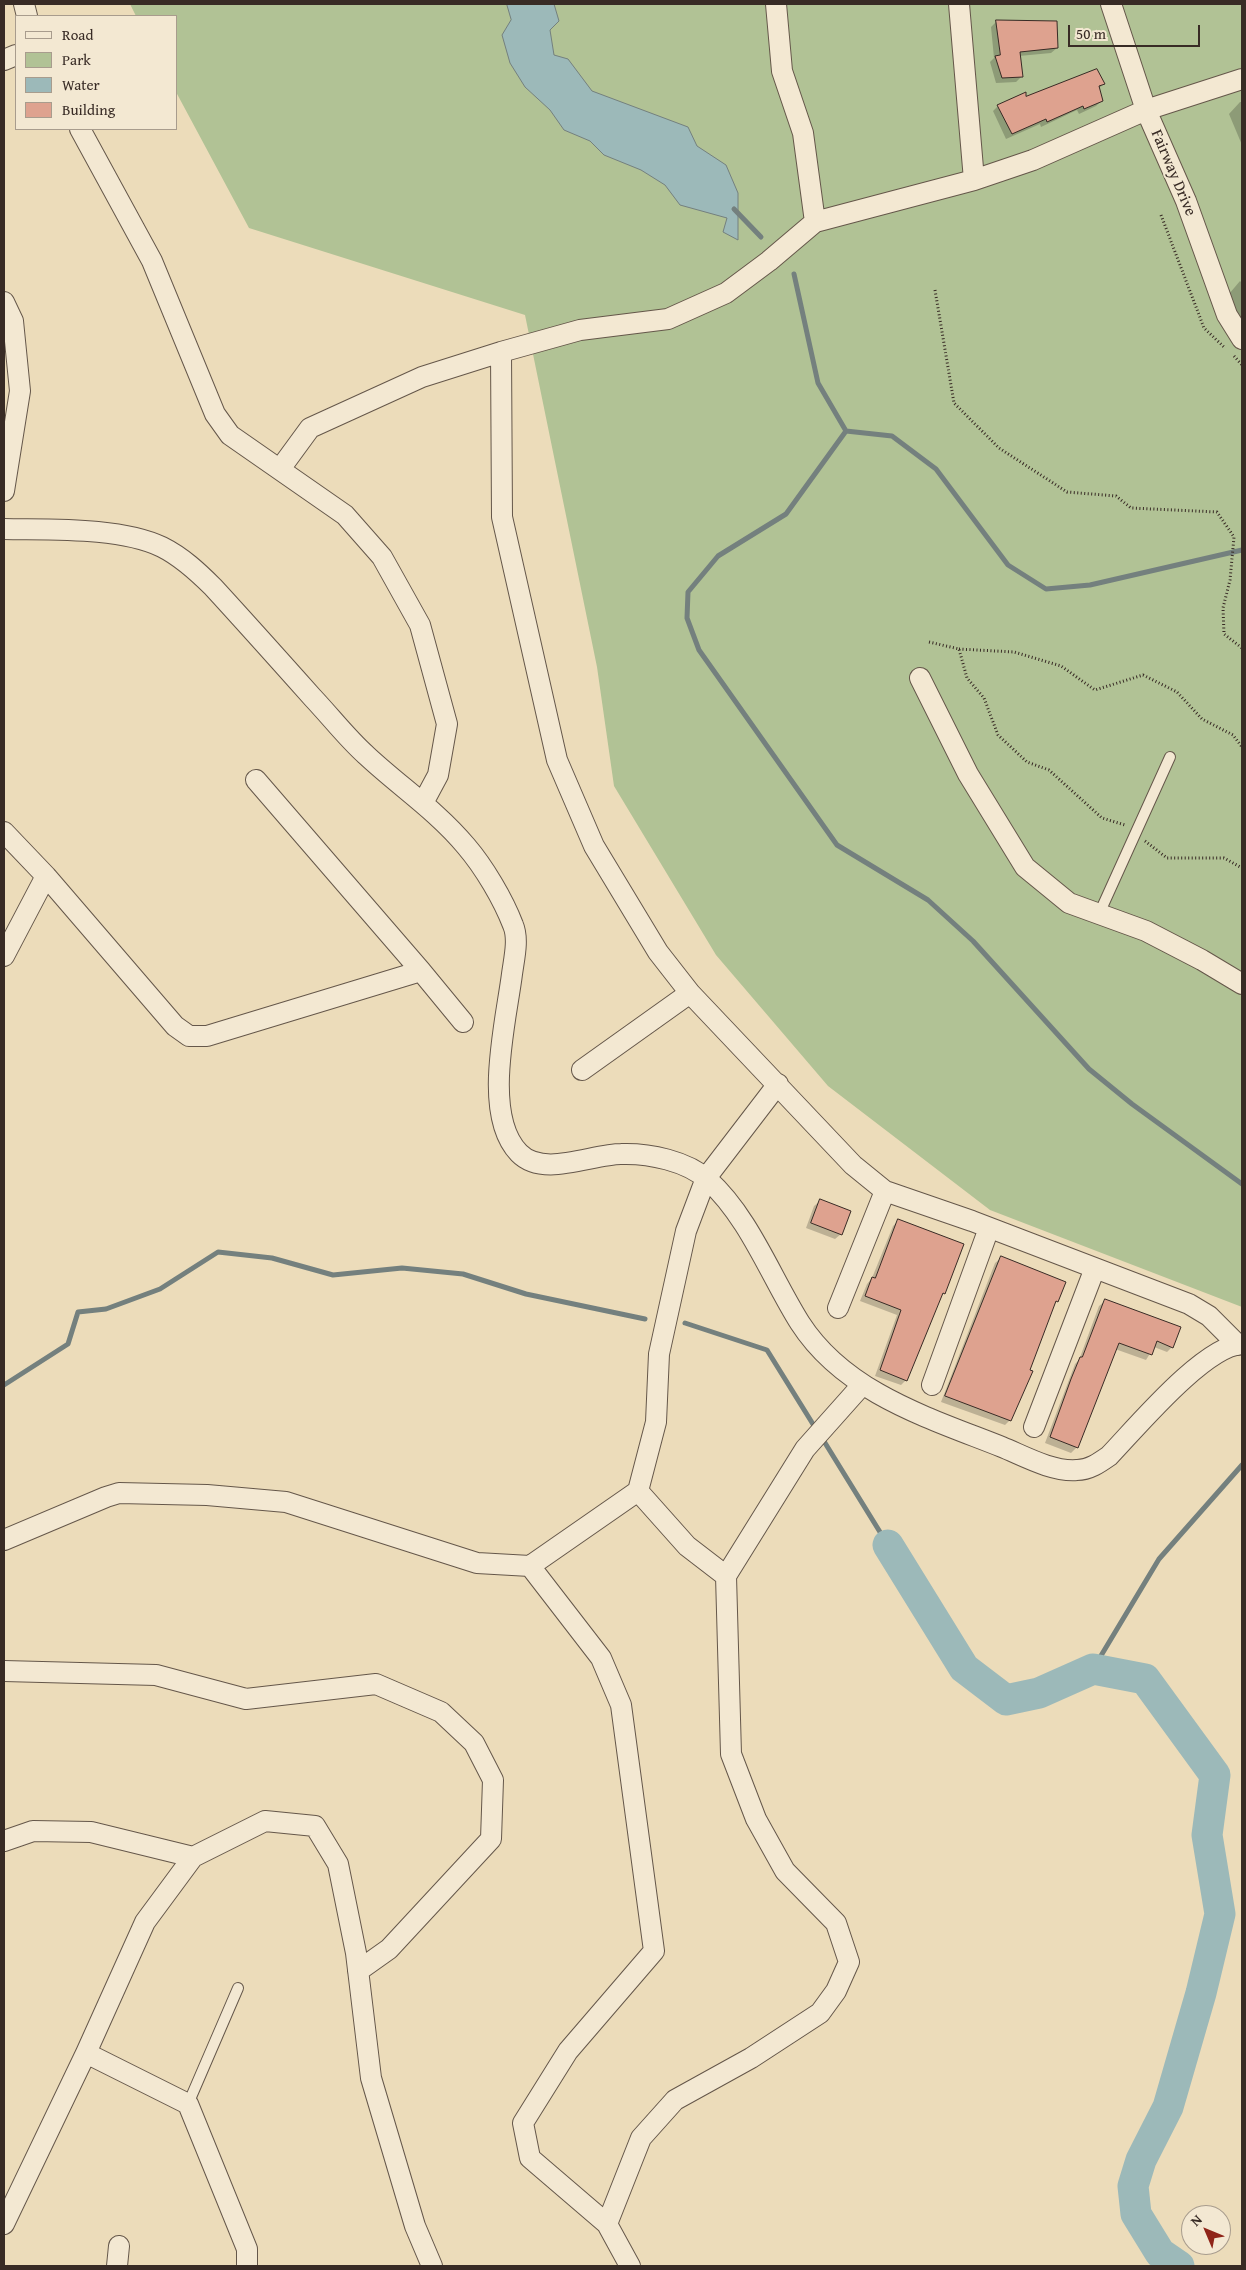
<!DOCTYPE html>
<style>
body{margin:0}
#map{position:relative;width:1246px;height:2270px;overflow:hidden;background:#ecdcba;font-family:"Gentium Book Plus",serif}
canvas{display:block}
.frame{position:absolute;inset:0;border:5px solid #382b25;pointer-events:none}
.legend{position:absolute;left:15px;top:15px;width:162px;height:115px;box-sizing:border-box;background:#f3e8d2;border:1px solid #a89c8d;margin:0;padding:6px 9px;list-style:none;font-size:15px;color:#382b25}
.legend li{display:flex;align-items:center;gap:10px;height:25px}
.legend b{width:25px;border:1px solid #a89c8d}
.north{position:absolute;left:1181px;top:2205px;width:50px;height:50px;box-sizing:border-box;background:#f3e8d2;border:1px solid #a89c8d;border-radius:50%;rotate:315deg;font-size:14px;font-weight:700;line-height:20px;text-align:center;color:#382b25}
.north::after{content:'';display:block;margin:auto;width:18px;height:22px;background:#8f2418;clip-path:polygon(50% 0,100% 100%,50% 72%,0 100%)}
.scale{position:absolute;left:1068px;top:25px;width:132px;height:22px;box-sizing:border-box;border:2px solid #382b25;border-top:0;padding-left:6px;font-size:15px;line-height:18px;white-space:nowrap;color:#382b25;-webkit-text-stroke:4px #f3e8d2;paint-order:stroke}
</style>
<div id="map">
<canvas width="1246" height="2270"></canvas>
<div class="frame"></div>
<ul class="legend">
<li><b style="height:6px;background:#f3e8d2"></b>Road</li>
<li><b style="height:14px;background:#b1c295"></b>Park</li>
<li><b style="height:14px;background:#9cb9b9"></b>Water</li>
<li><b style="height:14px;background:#dea28f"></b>Building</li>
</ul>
<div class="north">N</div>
<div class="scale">50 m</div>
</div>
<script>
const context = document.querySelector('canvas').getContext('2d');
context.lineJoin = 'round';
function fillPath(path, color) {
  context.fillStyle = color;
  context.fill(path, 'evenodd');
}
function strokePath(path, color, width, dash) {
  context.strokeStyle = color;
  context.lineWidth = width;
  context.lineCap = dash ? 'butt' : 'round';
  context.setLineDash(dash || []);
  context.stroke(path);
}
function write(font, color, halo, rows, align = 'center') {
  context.font = font + ' "Gentium Book Plus",serif';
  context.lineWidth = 4;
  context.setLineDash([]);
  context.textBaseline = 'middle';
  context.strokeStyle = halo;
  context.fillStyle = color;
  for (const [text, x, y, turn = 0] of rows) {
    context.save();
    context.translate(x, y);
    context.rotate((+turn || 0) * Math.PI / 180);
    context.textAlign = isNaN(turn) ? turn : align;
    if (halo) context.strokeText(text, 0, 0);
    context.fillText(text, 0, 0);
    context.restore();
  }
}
fillPath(new Path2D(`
 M130 4H1242V1307L990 1210 828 1086 716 955 614 786 597 667 525 315 249 228 176 92V16H136Z`), '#b1c295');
const water = new Path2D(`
 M507 4H554L559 21 550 30 554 55 568 59 592 91 688 127 697 146 726 165 738 193V240L723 232 727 218 680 205 665 185 641 170 604 155 590 141 564 130 550 110 525 87 510 63 502 35 511 20Z`);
fillPath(water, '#9cb9b9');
strokePath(water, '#74807e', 1);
fillPath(new Path2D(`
 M996 22 1057 48 1051 53 1019 56 1022 76 1016 82 996 83 990 62 994 58 991 27Z
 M1104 84 1098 89 1101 101 1096 106 1079 114 1077 110 1041 127 1040 124 1006 139 993 111 998 106 1025 98Z
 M1240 102H1242V145L1229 114Z
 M1240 281 1242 283V321L1223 301Z
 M820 1201 841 1234 835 1239 806 1228 814 1206Z
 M899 1220 944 1293 939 1298 906 1380 901 1385 875 1376 897 1315 860 1301 867 1284 872 1278 893 1226Z
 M1001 1258 1064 1283 1039 1340 1010 1420 1005 1425 941 1402 995 1263Z
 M1105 1301 1172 1347 1167 1352 1154 1347 1146 1360 1115 1349 1077 1447 1071 1453 1045 1443 1075 1364 1079 1360 1099 1306Z`), '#0003');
strokePath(new Path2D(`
 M734 209 761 237
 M794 274 818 383 846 431
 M846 431 786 514 718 556 688 592 687 618 699 650 837 845 928 900 973 941 1089 1069 1132 1104 1242 1184
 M846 431 892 436 936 469 1008 565 1046 589 1090 585 1242 550
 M685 1323 767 1350 816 1429
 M4 1385 68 1344 78 1312 106 1309 160 1289 218 1252 272 1258 333 1275 402 1268 463 1274 526 1294 645 1319
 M822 1438 888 1545
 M1093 1669 1159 1559 1242 1465`), '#74807e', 5);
strokePath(new Path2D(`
 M888 1545 964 1668 1006 1700 1039 1693 1093 1669 1145 1679 1215 1775 1207 1835 1220 1914 1201 1993 1168 2107 1141 2160 1133 2186 1136 2214 1160 2253 1179 2266`), '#9cb9b9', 31);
const building = new Path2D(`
 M996 20 1057 21 1058 48 1020 52 1023 77 1002 78 995 56 1000 55Z
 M1097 69 1105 84 1099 86 1103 101 1084 109 1083 106 1047 122 1046 119 1012 134 997 105 1026 92V96Z
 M820 1199 851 1211 842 1235 811 1223Z
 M898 1219 964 1244 945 1294 943 1293 907 1381 880 1370 901 1310 865 1296 872 1277 875 1278Z
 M1001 1256 1066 1282 1058 1302 1056 1301 1030 1370 1033 1371 1011 1421 945 1396Z
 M1105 1299 1181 1327 1173 1348 1157 1341 1152 1355 1119 1343 1078 1448 1050 1437 1071 1379 1080 1357H1082Z`);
fillPath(building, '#dea28f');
strokePath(building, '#382b25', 1);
const service = new Path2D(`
 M1099 914 1170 757
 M188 2104 238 1988`);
const minor = new Path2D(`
 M24 4 27 16
 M776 4 782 71 803 133 815 222
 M959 4 974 180
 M1111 4 1146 110 1186 201 1227 315 1242 339
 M4 60 16 55
 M80 129 152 261 215 414 230 435 345 515 382 557 420 625 447 724 438 775 423 803
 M4 302 13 321 20 391 4 491
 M501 352 502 517 557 760 594 846 658 952 690 993 853 1165 885 1191 972 1221 1189 1304 1209 1316 1238 1345
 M280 469 310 428 422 377 501 352 580 330 668 319 726 293 769 261 815 222 974 180 1033 160 1146 110 1242 79
 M4 529C51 530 120 527 162 547 182 557 198 572 213 587 247 624 280 661 313 698 331 717 347 738 366 755 399 786 437 811 466 846 484 867 503 899 513 925 519 939 514 959 512 974 506 1022 482 1115 519 1153 543 1178 592 1154 621 1154 649 1153 687 1161 708 1180 749 1217 771 1277 800 1323 845 1393 929 1418 1002 1447 1024 1456 1052 1472 1077 1470 1089 1470 1099 1463 1109 1456 1136 1428 1204 1346 1242 1344
 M920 678 968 774 1025 867 1069 903 1146 931 1202 960 1242 984
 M4 832 46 876 175 1026 189 1036H207L421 971 256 780
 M4 956 46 876
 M421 971 463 1022
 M582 1070 690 993
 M838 1308 885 1191
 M932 1385 989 1228
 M1034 1427 1095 1268
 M638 1491 687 1546 726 1576
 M4 1540 106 1497 119 1493 207 1495 286 1502 477 1563 530 1566 638 1491 656 1422 659 1354 686 1231 706 1178 778 1084
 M530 1566 601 1658 621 1705 654 1951 568 2051 523 2123 530 2158 607 2224 630 2266
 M4 1671 156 1675 246 1699 376 1684 441 1712 474 1743 493 1780 491 1839 389 1949 358 1971
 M4 1841 33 1831 91 1832 193 1857
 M86 2053 188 2104 247 2249V2266
 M4 2224 86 2053 145 1922 193 1857 265 1821 315 1826 338 1864 356 1953 371 2078 415 2226 432 2266
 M607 2224 641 2138 675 2100 751 2058 820 2013 836 1991 849 1962 836 1923 785 1871 756 1819 731 1754 726 1576 805 1449 862 1385
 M117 2266 119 2246`);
strokePath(service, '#65574a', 12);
strokePath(minor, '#65574a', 22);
strokePath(new Path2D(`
 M1161 215 1204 328 1224 347
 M935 290 954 403 999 448 1067 492 1116 496 1131 508 1217 512 1234 537 1230 580 1223 608 1224 634 1242 648
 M1234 356 1242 365
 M929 642 959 649 967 678 984 698 998 735 1027 762 1049 770 1102 818 1125 825
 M959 649 1014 652 1061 666 1095 690 1143 675 1177 692 1202 719 1233 735 1242 747
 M1145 841 1167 858H1224L1242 868`), '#382b25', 3, [1, 2.5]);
strokePath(service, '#f3e8d2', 10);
strokePath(minor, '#f3e8d2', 20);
write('16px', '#382b25', '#f3e8d2', [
 ["Fairway Drive",1173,173,67]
]);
</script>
